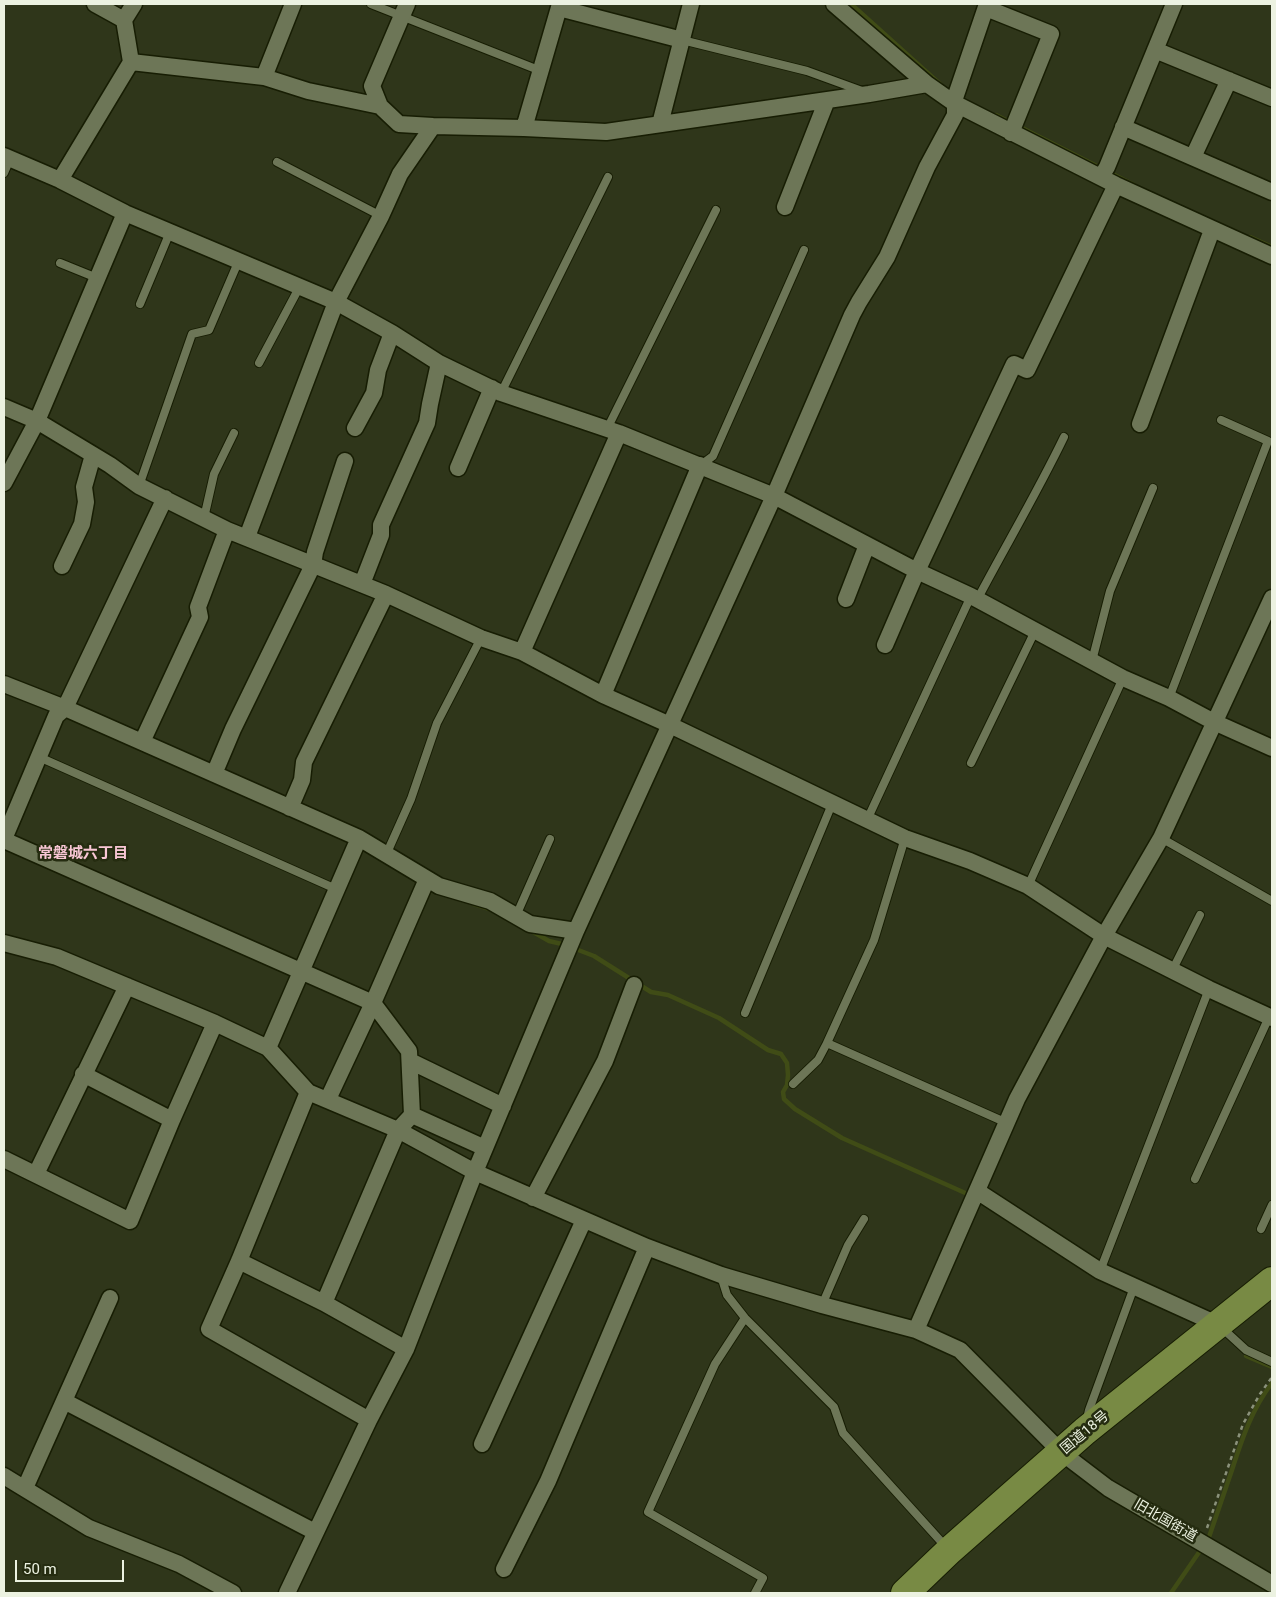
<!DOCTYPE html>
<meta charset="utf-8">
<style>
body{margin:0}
#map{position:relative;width:1276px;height:1597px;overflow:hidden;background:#2f361a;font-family:Roboto,sans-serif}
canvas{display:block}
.frame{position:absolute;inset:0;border:5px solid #ecf2e1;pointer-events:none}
.scale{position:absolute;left:15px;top:1560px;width:109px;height:22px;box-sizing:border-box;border:2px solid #ecf2e1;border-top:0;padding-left:6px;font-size:15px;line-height:18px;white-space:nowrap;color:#ecf2e1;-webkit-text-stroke:4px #252c10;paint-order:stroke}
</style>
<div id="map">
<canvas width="1276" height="1597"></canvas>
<div class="frame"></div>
<div class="scale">50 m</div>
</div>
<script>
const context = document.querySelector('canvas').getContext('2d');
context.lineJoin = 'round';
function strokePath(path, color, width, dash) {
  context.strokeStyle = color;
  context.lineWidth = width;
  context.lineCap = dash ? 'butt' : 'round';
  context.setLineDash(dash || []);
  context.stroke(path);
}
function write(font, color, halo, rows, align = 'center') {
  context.font = font + ' Roboto,"Noto Sans JP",sans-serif';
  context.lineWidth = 5;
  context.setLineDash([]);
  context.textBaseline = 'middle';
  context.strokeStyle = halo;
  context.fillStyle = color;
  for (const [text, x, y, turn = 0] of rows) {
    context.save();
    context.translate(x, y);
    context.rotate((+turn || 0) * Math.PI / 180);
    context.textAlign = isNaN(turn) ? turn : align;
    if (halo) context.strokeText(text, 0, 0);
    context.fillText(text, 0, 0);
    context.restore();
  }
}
strokePath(new Path2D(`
 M851 4 941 85
 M996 115 1011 123
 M1018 126 1134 185
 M1250 237 1272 247
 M474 904 493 910
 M528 929 549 941 566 945
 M573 948 594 956 651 992 668 995 719 1018 768 1050 781 1054 787 1063 788 1075 787 1085 783 1092 784 1099 795 1109 842 1138 972 1196
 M1246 1356 1272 1367
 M1208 1540C1216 1517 1224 1493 1232 1470 1242 1439 1252 1409 1272 1383
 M1171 1593 1202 1548`), '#404c16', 4.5);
const lane = new Path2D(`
 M371 4 541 71
 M682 40 807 71 862 91
 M277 162 381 216
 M4 173 10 159
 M60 263 97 278
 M140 304 170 232
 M259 363 300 286
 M501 393 608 177
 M607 429 716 210
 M701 465 713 456 804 250
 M139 486 192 334 209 330 239 260
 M204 518 214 474 234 433
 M977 600C1006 545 1037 493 1064 437
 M1092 661 1110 591 1153 488
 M1169 698 1268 441 1221 420
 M39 757 336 889
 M971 763 1035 631
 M867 820 971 596
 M905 838 874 940 827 1043 1007 1123
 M1161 838 1272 901
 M386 855 411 799 437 723 481 638
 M1028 886 1123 678
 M516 916 550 839
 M1172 971 1200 915
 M745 1013 832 804
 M793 1084 818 1060 827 1043
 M1195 1179 1269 1017
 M1261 1229 1272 1205
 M1100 1271 1209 989
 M721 1276 727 1295 745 1318 834 1407 843 1433 946 1547
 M822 1305 848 1245 864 1219
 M745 1318 715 1364 648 1512 763 1578 755 1593
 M1221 1327 1246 1350 1272 1362
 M1087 1419 1089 1410 1134 1287`);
const street = new Path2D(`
 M407 4 372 86 380 106 399 124 433 126 524 128 606 132 869 94 927 84
 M834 4 927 84 954 103 1116 185 1272 256
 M559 8 682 40
 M986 8 1051 34 1011 133
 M124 20 134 4
 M1155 50 1272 98
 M131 62 264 77 308 91 380 106
 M264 77 293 4
 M660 124 691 4
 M1123 127 1272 192
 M524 128 560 4
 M4 156 60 180 125 213 336 302 392 333 439 363 501 393 619 433 774 496 917 571 971 596 1123 678 1169 698 1214 722 1272 748
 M1193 157 1229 80
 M1101 177 1107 167 1174 4
 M60 180 131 62 124 20 95 4
 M785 207 827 100
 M4 407 37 421 110 465 139 486 227 530 386 594 481 638 522 652 603 695 670 725 905 838 970 861 1028 886 1104 936 1209 989 1272 1018
 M1140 424 1212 230
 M355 428 374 393 378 370 392 333
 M458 468 492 388
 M4 483 37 421 125 213
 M247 537 336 302 381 216 400 174 433 126
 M62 566 82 524 86 502 84 487 93 455
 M362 584 381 535V525L427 423 430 404 439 363
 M846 599 867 545
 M885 645 917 571 1014 364 1027 370 1116 185
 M522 652 619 433
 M4 684 65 708 359 838 439 886 490 901 530 924 576 931
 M603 695 700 465
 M142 742 200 617 198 607 227 530
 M214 774 233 729 313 565 315 552 345 461
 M290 808 302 780 304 762 386 594
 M4 839 56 716 65 708 165 498
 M4 840 373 1003 409 1051 412 1115 398 1130 324 1303
 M4 943 57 957 215 1023 268 1048 308 1092 398 1130 475 1172 647 1247 721 1275 822 1305 916 1330 960 1350 1062 1453 1108 1488 1272 1584
 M268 1048 359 838
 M410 1061 503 1106
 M83 1074 172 1120
 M308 1092 239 1261 209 1329 369 1420
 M328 1099 373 1003 427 879
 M412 1115 485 1148
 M4 1159 130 1221 172 1120 215 1023
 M36 1174 127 986
 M977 1191 1100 1271 1219 1325
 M533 1198 605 1061 634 985
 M239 1261 324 1303 406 1349
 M916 1330 1017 1099 1104 936 1161 838 1272 598
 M64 1401 315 1532
 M482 1444 584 1220
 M4 1476 89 1528 179 1564 233 1593
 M25 1488 110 1298
 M504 1569 548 1481 647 1247
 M287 1593 369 1420 406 1349 475 1172 576 931 774 496 852 315 859 302 887 257 927 167 955 115V98L987 4`);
const highway = new Path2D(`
 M905 1593 950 1550 1085 1431 1272 1281`);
strokePath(lane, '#171d03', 10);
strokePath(street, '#171d03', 19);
strokePath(highway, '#171d03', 30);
strokePath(new Path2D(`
 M1207 1528 1243 1424 1260 1394 1272 1377`), '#8b927b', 2.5, [4, 4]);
strokePath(lane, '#6d7657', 8);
strokePath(street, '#6d7657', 16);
strokePath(highway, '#788a44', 28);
write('14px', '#ecf2e1', '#252c10', [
 ["国道18号",1085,1433,-40],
 ["旧北国街道",1165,1521,30]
]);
write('bold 15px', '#f8c6d4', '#252c10', [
 ["常磐城六丁目",83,854]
]);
</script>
